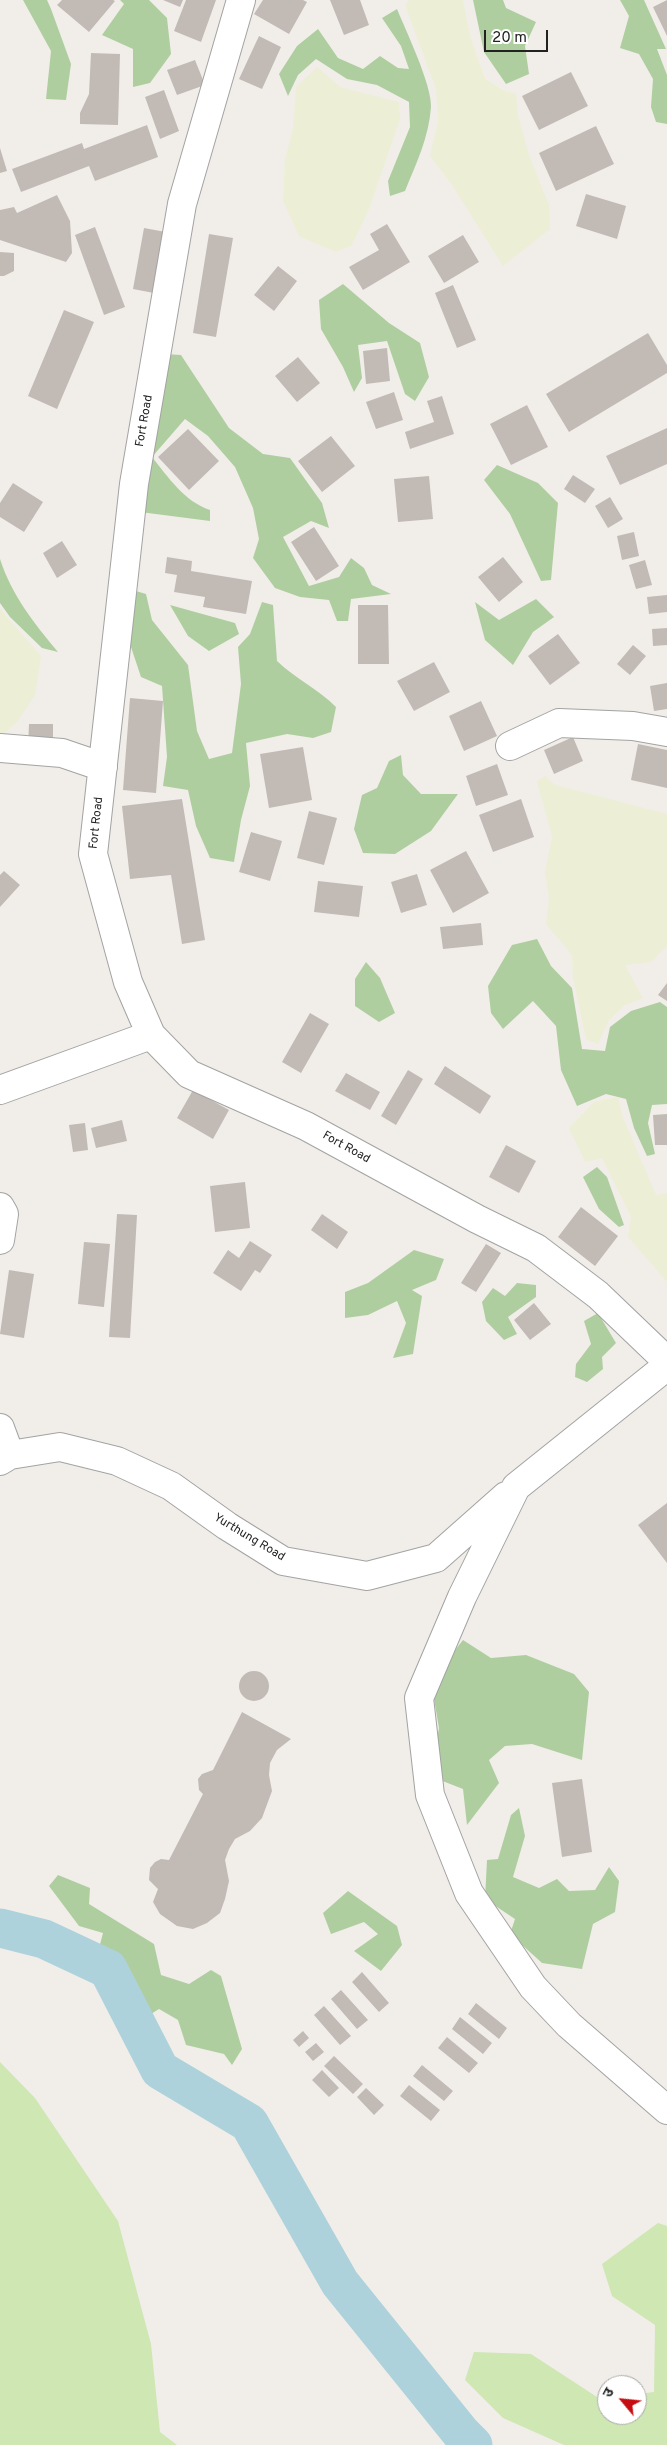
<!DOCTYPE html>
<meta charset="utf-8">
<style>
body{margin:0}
#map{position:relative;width:667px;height:2445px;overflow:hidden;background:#f1eee9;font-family:Overpass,"Noto Sans Devanagari",sans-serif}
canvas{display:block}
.north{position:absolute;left:597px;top:2375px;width:50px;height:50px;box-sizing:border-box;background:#fff;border:1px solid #a7a7a7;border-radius:50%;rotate:298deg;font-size:14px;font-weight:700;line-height:20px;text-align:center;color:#222}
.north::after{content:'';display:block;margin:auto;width:18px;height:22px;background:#c60d11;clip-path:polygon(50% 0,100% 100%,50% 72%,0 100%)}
.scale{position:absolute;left:484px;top:30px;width:64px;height:22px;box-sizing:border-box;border:2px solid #222;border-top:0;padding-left:6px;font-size:15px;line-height:18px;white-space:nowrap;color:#222;-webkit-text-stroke:4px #fff;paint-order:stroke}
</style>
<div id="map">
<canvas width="667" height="2445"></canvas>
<div class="north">उ</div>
<div class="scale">20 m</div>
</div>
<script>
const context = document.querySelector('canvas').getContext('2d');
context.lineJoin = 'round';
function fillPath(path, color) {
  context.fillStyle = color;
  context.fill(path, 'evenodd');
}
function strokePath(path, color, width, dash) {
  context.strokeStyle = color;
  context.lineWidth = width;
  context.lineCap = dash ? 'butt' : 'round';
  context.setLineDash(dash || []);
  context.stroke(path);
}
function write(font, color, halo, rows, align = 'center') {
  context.font = font + ' Overpass,sans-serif';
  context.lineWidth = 5;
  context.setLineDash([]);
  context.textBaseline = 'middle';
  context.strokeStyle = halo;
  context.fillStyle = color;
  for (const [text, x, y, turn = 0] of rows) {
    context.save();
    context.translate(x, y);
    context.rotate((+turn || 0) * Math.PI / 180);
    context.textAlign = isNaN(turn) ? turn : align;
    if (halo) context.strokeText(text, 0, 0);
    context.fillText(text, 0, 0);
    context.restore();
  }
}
fillPath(new Path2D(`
 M409 0H463L470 36 485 79 506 92 516 93 518 116 529 155 549 205 550 229 503 266 452 185 430 156 438 122 436 89 405 5Z
 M317 67 340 87 399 102 400 119 369 209 352 245 336 252 299 236 283 201 285 159 293 129 296 87Z
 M0 609 41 656 35 695 17 722 0 737Z
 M545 776 555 785 667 814V946L651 962 625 965 643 998 625 1005 609 1020 598 1044 586 1039 573 978 572 955 546 924 549 898 545 872 552 837 537 781Z
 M618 1097 622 1115 656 1195 667 1193V1282L628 1237 631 1217 602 1158 585 1162 569 1128 594 1102Z`), '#edeed6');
fillPath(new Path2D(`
 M0 2062 35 2098 118 2221 151 2344 160 2432 177 2445H0Z
 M658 2223 667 2226V2445H564L503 2418 465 2380 474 2352 531 2354 597 2397 607 2396V2415H637V2394L654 2392 655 2325 612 2296 602 2264Z`), '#cee7b3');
fillPath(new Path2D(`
 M23 0H47L51 9 71 64 66 100 46 99 51 51Z
 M120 0H149L167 18 171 54 150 83 133 87V49L102 35 124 4Z
 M473 0H503L506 8 536 22 525 46 529 74 506 84 484 52Z
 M620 0H644L666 49H657L667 75V124L656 122 651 107 653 79 639 54 620 48 629 16Z
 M397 9C406 31 432 85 431 107 429 137 416 164 405 191L390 196 388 181 410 127 409 102 377 85 347 79 316 59 298 75 288 96 279 74 297 46 318 29 338 58 363 69 380 56 398 68 409 69 401 46 382 18Z
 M343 284 389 323 420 343 429 377 415 401 405 394 387 341 358 345 362 378 354 392 343 367 321 329 319 300Z
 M165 354 181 355 229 428 263 454 290 458 322 503 329 528 311 521 283 537 309 586 339 577 351 558 364 568 372 585 391 594 351 599 348 621H337L329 600 300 597 275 588 253 558 259 539 253 508 235 467 208 436 185 419 152 457C169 478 184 501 210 510V521L140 512Z
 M497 465 538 483 558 503 551 580 541 581 510 514 484 480Z
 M0 559C12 596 34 623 58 652L42 648 10 617 0 603Z
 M136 591 146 594 152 620 188 665 197 731 209 759 232 753 241 684 238 647 250 634 262 602 273 605 277 661C296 679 318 689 336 707L331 732 313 738 287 734 246 743 250 786 241 820 234 862 210 858 196 826 188 790 163 786 167 757 162 686 141 677 127 635Z
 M536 599 554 617 533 632 513 665 485 640 475 602 499 620Z
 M170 605 235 623 239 634 209 651 188 636Z
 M401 755 403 775 421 794H458L431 831 395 854 363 853 354 829 362 795 377 788 389 761Z
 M537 939 551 966 572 988 582 1049 605 1051 610 1027 631 1011 660 1002 667 1007V1104L652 1105 648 1123 655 1154 647 1156 634 1128 626 1099 606 1094 577 1106 561 1070 556 1026 533 1001 503 1029 491 1013 488 986 512 945Z
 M366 962 380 978 395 1013 379 1022 355 1006V979Z
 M597 1167 607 1177 624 1225 619 1227 599 1209 583 1177Z
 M414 1250 444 1259 436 1280 412 1290 422 1296 413 1354 393 1358 406 1323 397 1301 368 1315 345 1318V1292L368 1283Z
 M517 1283 536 1285V1297L508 1317 517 1334 504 1340 486 1321 482 1302 493 1288 505 1296Z
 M598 1313 616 1343 602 1357 603 1369 587 1382 575 1377 576 1364 591 1344 584 1321Z
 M463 1640 491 1658 526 1655 574 1674 589 1692 582 1760 532 1744 505 1746 489 1760 499 1783 467 1825 463 1789 440 1780 434 1755 439 1728 434 1699 448 1659Z
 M519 1808 525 1836 513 1877 539 1888 557 1879 569 1891 595 1890 609 1867 619 1881 615 1912 593 1924 582 1969 542 1963 510 1934 515 1919 485 1899 487 1860 498 1859 511 1815Z
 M58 1875 90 1888 89 1904 154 1944 161 1975 189 1984 211 1970 221 1976 242 2049 232 2065 224 2054 186 2045 178 2020 159 2009 151 2014 98 1952 103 1933 79 1926 49 1886Z
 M348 1891 397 1926 402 1945 381 1971 354 1951 378 1934 364 1922 331 1934 323 1913Z`), '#afcea0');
strokePath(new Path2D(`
 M0 1928 44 1939 108 1969 160 2070 249 2123 340 2283 461 2433 473 2445`), '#add2dc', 39);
fillPath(new Path2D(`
 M62 0H113L115 1 89 32 57 5Z
 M163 0H183L180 7Z
 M186 0H216L201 42 174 31Z
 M263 0H303L307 2 289 34 254 14Z
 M330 0H360L369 25 344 35Z
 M667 0V36L653 7Z
 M259 36 281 47 262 89 239 79Z
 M91 53 120 54 118 125 80 124V113L89 94Z
 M195 60 205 85 177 95 167 70Z
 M571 72 588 106 539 130 522 96Z
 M164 90 179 131 160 139 145 97Z
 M147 125 158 157 95 181 89 166 21 192 12 169 82 143 84 149Z
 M596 126 614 164 556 191 539 153Z
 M0 148 7 171 0 173Z
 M586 194 626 206 617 239 576 226Z
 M57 195 70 221 72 253 66 262 0 240V210L14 207 17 213Z
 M387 224 410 262 363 290 349 267 379 250 370 234Z
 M95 227 125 307 104 315 75 235Z
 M144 228 171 233 159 294 133 289Z
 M209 234 233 238 216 337 193 333Z
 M463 235 479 262 444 283 428 256Z
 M0 252 14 253V271L4 276H0Z
 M278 266 297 281 274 311 254 295Z
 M453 285 476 340 457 348 435 293Z
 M64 310 94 322 57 409 28 396Z
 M648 333 667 365V373L569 432 546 394Z
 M387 348 390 381 366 384 363 351Z
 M298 357 320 383 297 402 275 376Z
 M394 392 403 420 376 429 366 402Z
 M442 396 454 434 410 449 405 432 434 422 427 401Z
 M527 405 548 447 511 465 490 424Z
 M667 428V464L620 485 606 456Z
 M188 429 219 461 189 490 158 457Z
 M331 436 355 466 322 492 298 461Z
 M573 475 595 489 585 503 564 489Z
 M429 476 433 519 398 522 394 479Z
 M13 483 43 502 24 532 0 517V503Z
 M610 497 623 519 608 528 595 506Z
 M314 527 339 566 316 581 291 542Z
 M634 532 639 556 622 560 617 536Z
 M62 541 77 565 57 578 43 553Z
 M167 557 192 561 191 571 252 581 246 614 203 607 205 597 174 592 177 575 165 573Z
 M503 557 523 582 499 602 478 577Z
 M645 560 652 585 636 589 629 565Z
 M667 595V612L649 614 647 597Z
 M358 605H388L389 664H358Z
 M667 628V645L653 646 652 629Z
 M558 634 580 663 550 685 528 656Z
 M633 645 646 656 630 675 617 664Z
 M434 662 450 692 414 711 397 681Z
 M667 683V709L654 711 650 686Z
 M130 698 163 701 156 793 123 790Z
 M481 701 497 736 464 751 449 716Z
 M29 724H53V748H28Z
 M573 737 583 761 554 774 544 750Z
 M638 744 667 750V788L631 780Z
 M303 747 312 800 269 808 260 754Z
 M497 764 508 795 476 806 466 776Z
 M182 799 205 940 182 944 171 875 130 879 122 806Z
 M521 799 534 837 493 852 479 815Z
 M309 811 337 818 324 865 297 858Z
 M251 832 282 841 270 881 239 872Z
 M466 851 489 893 453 913 430 870Z
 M4 871 20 885 0 907V875Z
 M417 874 427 905 401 913 391 882Z
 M318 881 363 886 359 917 314 912Z
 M481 923 483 945 443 949 440 927Z
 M667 983V1001L658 995Z
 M310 1013 329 1024 301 1073 282 1062Z
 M445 1066 491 1096 480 1114 434 1084Z
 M408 1070 423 1079 396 1125 381 1116Z
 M346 1073 380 1092 370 1110 335 1091Z
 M193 1090 229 1110 213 1139 177 1118Z
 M667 1114V1145H655L653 1115Z
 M122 1120 127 1141 96 1148 91 1128Z
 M85 1123 88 1150 73 1152 69 1125Z
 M506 1145 536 1161 519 1193 489 1177Z
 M245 1182 250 1228 215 1232 210 1186Z
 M581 1207 618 1236 595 1266 558 1237Z
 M117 1214 137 1215 130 1338 109 1337Z
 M322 1214 348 1232 337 1249 311 1230Z
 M250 1241 272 1255 260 1273 255 1270 241 1291 213 1273 228 1250 239 1258Z
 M84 1242 110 1244 104 1307 78 1304Z
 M486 1244 501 1253 476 1292 461 1283Z
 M9 1270 34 1274 24 1338 0 1334Z
 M534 1303 551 1324 530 1340 514 1320Z
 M667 1503V1563L638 1525Z
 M239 1686a15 15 0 1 1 30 0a15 15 0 1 1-30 0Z
 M242 1712 291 1739 277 1750 270 1763 269 1775 272 1791 262 1818 250 1831 235 1839 229 1849 225 1860 229 1881 225 1899 220 1913 207 1923 193 1929 177 1926 160 1914 153 1902 158 1889 149 1880 150 1868 155 1862 161 1859 169 1860 203 1794 199 1790 198 1779 202 1774 213 1770Z
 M582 1779 592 1852 562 1857 552 1783Z
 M362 1972 389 2003 379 2012 352 1982Z
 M341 1990 368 2020 357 2029 331 1999Z
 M476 2003 507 2028 499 2039 468 2014Z
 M324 2006 351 2036 340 2045 314 2015Z
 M460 2017 492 2043 483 2054 452 2029Z
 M303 2031 309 2038 299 2047 293 2040Z
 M447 2037 478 2063 469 2073 438 2048Z
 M316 2043 324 2052 313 2061 305 2052Z
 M334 2056 363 2084 353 2094 324 2066Z
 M422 2065 453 2091 444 2101 413 2076Z
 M322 2070 339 2088 329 2097 312 2080Z
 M409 2085 440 2110 431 2121 400 2096Z
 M366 2088 384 2105 374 2115 357 2097Z`), '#c2bab5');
const minor = new Path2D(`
 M241 0 182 204 134 484 93 854 128 982 151 1035 189 1074 306 1126 477 1219 536 1248 598 1295 667 1361
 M510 746 559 723 633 726 667 732
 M0 748 62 753 103 767
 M0 1090 151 1035
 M0 1207 4 1214 0 1240
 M667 1366 516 1487 462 1597 419 1698 430 1795 469 1893 533 1987 569 2025 667 2110
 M0 1428 10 1455
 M0 1461 10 1455 60 1447 117 1461 171 1486 227 1526 283 1561 367 1576 436 1558 506 1496`);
strokePath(minor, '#a3a3a3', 30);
strokePath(minor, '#fff', 28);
write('12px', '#222', '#fff', [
 ["Fort Road",145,421,-80],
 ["Fort Road",97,823,-84],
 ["Fort Road",346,1148,29],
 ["Yurthung Road",249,1538,31]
]);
</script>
